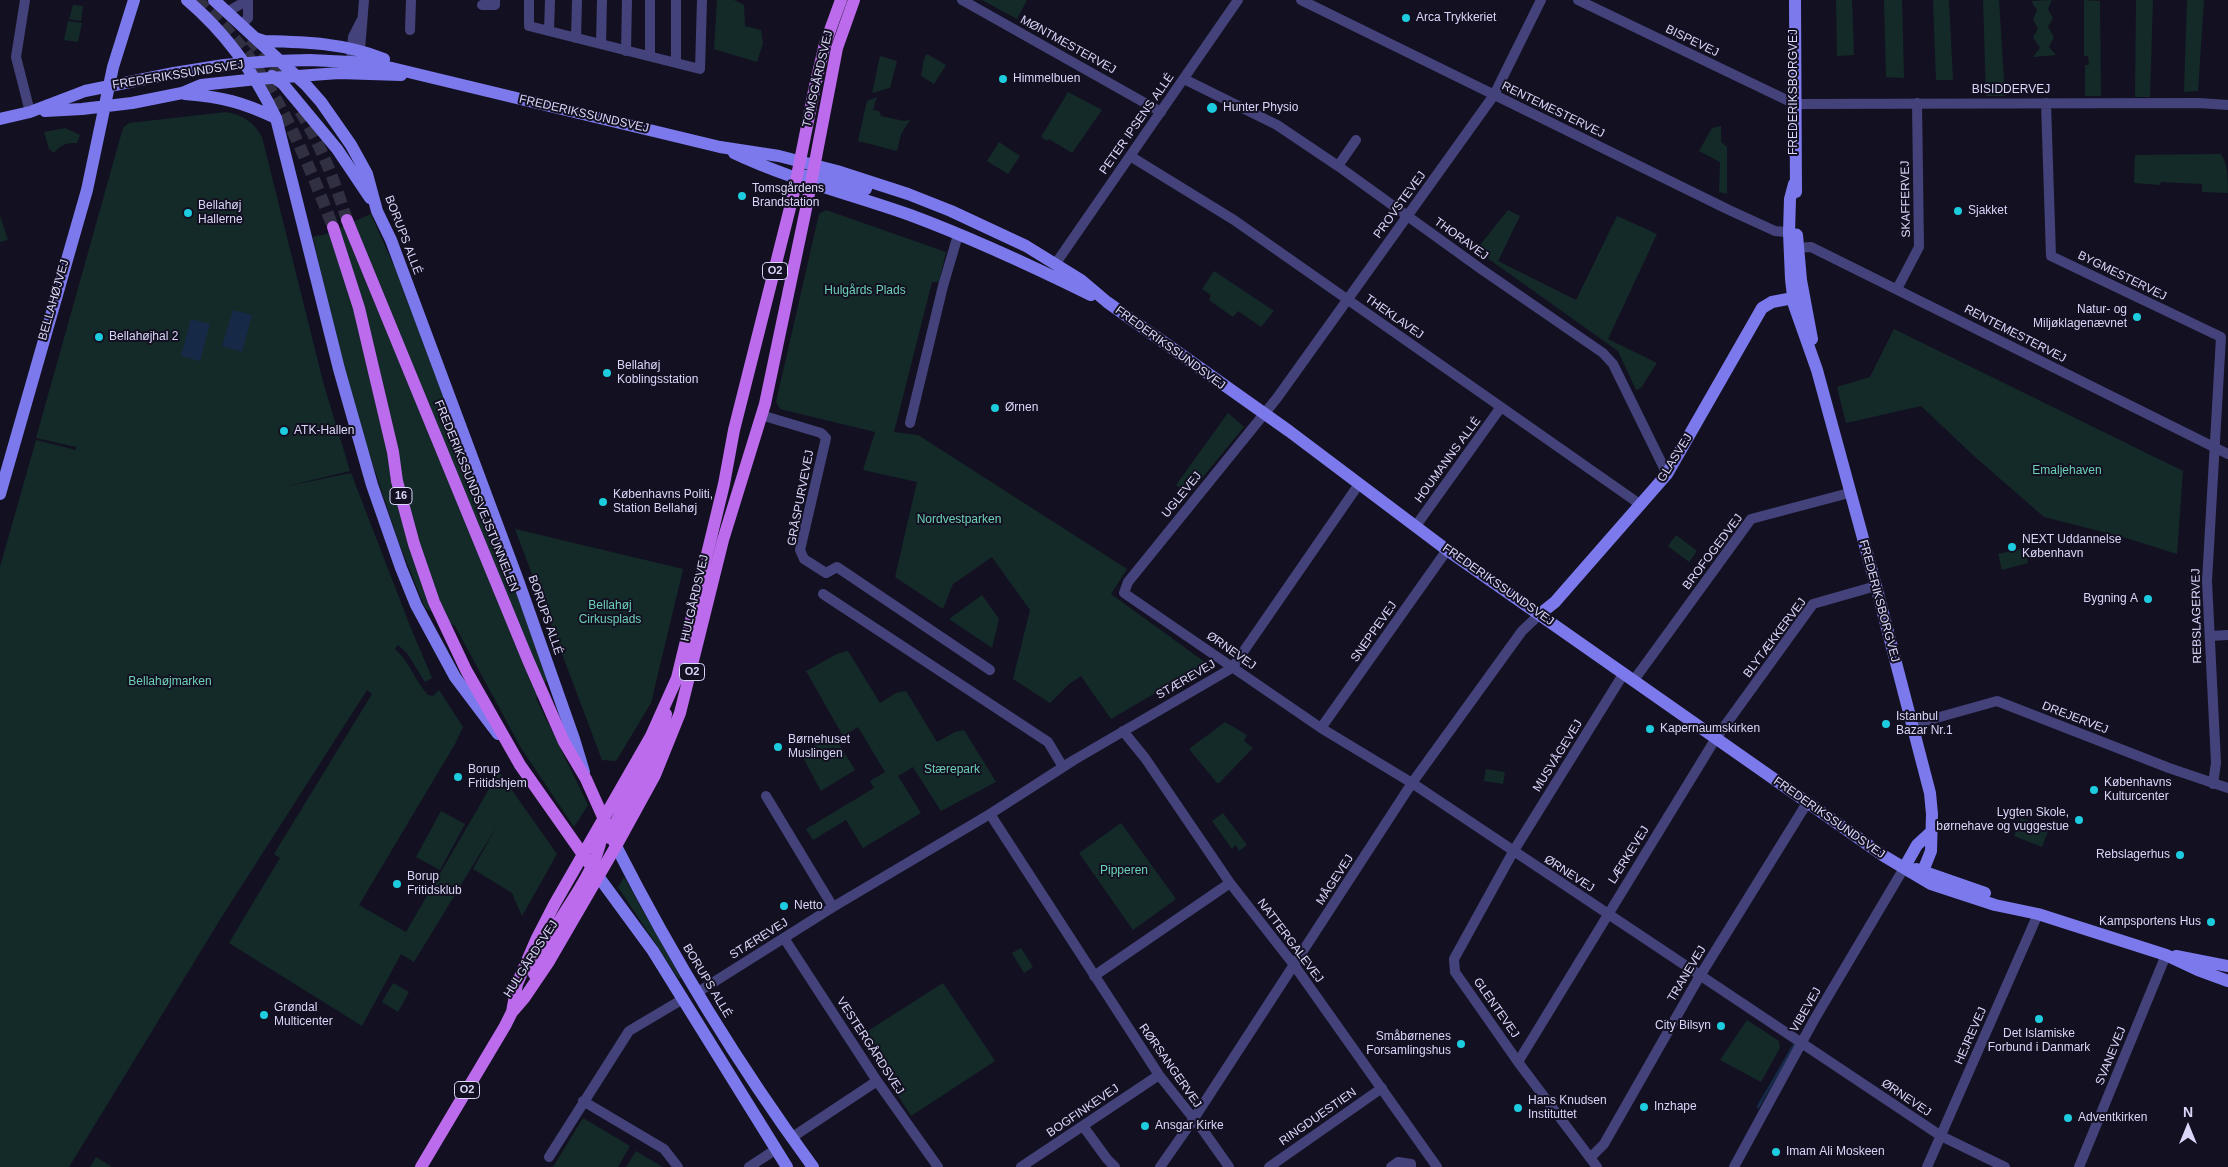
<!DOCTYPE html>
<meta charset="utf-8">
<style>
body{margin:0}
#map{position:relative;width:2228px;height:1167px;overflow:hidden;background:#131121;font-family:Helvetica,sans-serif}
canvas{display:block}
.north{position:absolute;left:2163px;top:1102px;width:50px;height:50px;-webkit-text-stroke:4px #131121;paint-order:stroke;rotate:0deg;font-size:14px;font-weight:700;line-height:20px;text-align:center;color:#dad6fa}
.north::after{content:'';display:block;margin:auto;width:18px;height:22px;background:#dad6fa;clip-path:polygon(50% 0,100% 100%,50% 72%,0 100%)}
</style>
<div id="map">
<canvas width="2228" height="1167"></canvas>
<div class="north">N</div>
</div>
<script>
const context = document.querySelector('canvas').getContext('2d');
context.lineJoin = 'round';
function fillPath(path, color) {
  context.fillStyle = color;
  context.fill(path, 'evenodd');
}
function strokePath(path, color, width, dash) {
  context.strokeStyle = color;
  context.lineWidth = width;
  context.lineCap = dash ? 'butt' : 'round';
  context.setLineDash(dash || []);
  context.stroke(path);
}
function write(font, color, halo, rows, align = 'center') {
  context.font = font + ' Helvetica,sans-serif';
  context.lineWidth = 4;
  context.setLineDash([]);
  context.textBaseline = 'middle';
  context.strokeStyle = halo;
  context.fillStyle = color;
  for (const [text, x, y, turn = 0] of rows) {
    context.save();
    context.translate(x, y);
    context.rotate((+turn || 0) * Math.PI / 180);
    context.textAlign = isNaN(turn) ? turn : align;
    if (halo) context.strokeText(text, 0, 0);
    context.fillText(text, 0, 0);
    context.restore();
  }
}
fillPath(new Path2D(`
 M717 0H734L744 5 745 26 761 30 763 43 757 62 714 49Z
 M982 0H1027L1017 19Z
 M1836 0H1852L1854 55 1837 56Z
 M1884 0H1902L1904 78 1886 77Z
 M1933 0H1949L1953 80H1936Z
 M1983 0H1999L2005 96H1986Z
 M2052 0 2048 9 2053 18 2048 27 2054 37 2049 47 2056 55 2033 57 2040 48 2033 37 2038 29 2033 19 2037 10 2031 1Z
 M2084 0 2100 1 2101 96H2085V65H2089L2088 56H2084Z
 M2136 0H2153L2150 97H2135Z
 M2187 0H2204L2198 91 2184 92Z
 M73 5 83 6 81 21 69 19Z
 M68 21 82 23 78 42 64 40Z
 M927 54 946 65 934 84 921 76 924 59Z
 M880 56 897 61 890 88 872 93Z
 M1068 92 1102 110 1072 153 1049 139 1047 141 1041 137Z
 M877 97 873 110 879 111 881 116 904 121 910 120 901 134 897 151 858 141 867 101Z
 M226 112C242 115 254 122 262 137L323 382 350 471 283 487 351 473 410 626 432 678 425 682 407 653 398 645 395 649C410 662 415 681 428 695L433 696 439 690 463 727 455 744 359 905 406 932 499 772 557 854 522 916 512 893 473 869 498 824 414 962 401 954 362 1026 229 943 280 858 274 854 372 694 367 690 221 918 69 1167H0V567L36 440 76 450V447L36 438 123 128 129 123Z
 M1721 126V142L1727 147V194L1719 192 1720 162 1699 151 1712 128Z
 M65 128 80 135 77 143C66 143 61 144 54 153L49 149 44 132Z
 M999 142 1020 156 1008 174 987 161Z
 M2220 154C2228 160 2228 181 2228 193L2202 192V184L2161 182 2160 185 2134 183 2135 155Z
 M826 210 946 252 939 282H932L894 432 918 435 1127 569 1111 594 1206 663 1111 719 1081 676 1069 684 1050 703 1013 679 1030 610 992 557 953 584 943 609 895 577 917 482 863 470 875 432 780 409 776 402 819 214Z
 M1508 210 1520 216 1498 261 1576 300 1617 216 1657 234 1608 339 1657 363 1641 388 1636 390 1618 351 1476 250Z
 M371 214 397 273 548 678 536 698 588 805 574 827 521 748 455 626 425 608 399 543 361 429 329 310 313 237 326 234Z
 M0 216 8 240 0 242Z
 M1214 271 1274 311 1261 327 1238 311 1233 317 1209 300 1211 295 1202 289Z
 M1894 329 2183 471 2177 554 2123 537 2044 517 1974 456 1921 406 1846 423 1837 387 1870 377Z
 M1228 413 1244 427 1189 494 1176 485Z
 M515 529 683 569 651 703 616 761 602 760Z
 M1676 535 1697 551 1689 562 1668 546Z
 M2025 548 2028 563 2002 570 1998 554Z
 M982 595 999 619 992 648 949 619Z
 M848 651 880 703 896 693 906 691 937 742 955 732 964 730 996 782 941 811 913 767 898 776 921 813 863 848 846 820 813 840 806 829 874 788 870 781 885 772 858 727 843 736 806 671 837 654Z
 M1225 722 1247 735 1244 741 1253 748 1219 783H1217L1189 749Z
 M833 734 855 770 821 791 801 754Z
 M1486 769 1505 772 1503 784 1484 781Z
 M441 811 465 824 440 870 416 857Z
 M1223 813 1247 845 1239 851 1236 845 1232 849 1212 821Z
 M2021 818 2049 829 2042 847 2014 836Z
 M1121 823 1176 899 1133 930 1079 853Z
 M624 877 681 978 679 979 618 887Z
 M1021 948 1033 967 1024 973 1012 953Z
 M393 983 409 992 398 1012 382 1002Z
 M943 983 995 1061 911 1116 860 1036Z
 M1747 1020 1779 1041 1780 1048 1761 1082 1720 1060Z
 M583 1118 630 1146 618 1167H553Z
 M636 1151 661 1166 663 1167H626Z
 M96 1157 112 1167H90Z`), '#142a29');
fillPath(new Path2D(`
 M233 310 252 315 242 352 222 346Z
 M191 319 210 324 200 361 181 356Z`), '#162946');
strokePath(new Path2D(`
 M1758 1107 1794 1045`), '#162946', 3);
strokePath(new Path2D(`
 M197 0C267 61 300 142 333 227
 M250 39 269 61 284 85
 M300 111C321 145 335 182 347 220`), '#312f42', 12, [12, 6]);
strokePath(new Path2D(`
 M25 0 16 57 30 112
 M529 0V26L700 69 702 0
 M650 0V56
 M962 0 1161 112
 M1301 0 1729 210 1775 231 1796 233
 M1541 0 1494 95 1277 398 1128 582 1124 593 1321 728 1412 783 1941 1136 2005 1167
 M1578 0 1795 104 2199 103 2228 105
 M482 5H495V0
 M227 12 248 0
 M241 25 248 18V0
 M410 30 411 0
 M549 31 550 0
 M576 38 577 0
 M601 44 602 0
 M360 50 364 0
 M626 51 627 0
 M351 62 353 37 361 21
 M676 62V0
 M1184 79 1277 125 1338 166 1481 269 1603 353 1613 364 1667 474
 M2046 103 2051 256 2221 337 2207 581 2216 763 2213 784
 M1130 156 1234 220 1641 505
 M1338 166 1356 140
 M1793 248 1811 247 2228 454
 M1056 263 1238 0
 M1897 289 1919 247 1917 103
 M761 415 821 433 826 438 800 550 804 559 826 573 837 567 990 670
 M910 423 943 286 958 235
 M1415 527 1501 407
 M823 594 1048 742 1063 767
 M2210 636 2228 635
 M1634 680 1751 519 1849 493
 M1911 725 1997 701 2169 768 2228 788
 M1321 728 1447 550
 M1123 731 1145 758 1230 883 1294 965 1437 1167
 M766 796 833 907
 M990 814 1159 1075 1205 1133 1229 1167
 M784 938 877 1081 938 1167
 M1094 976 1230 883
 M698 992 833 907 990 814 1074 760 1232 668 1359 484
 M1518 1062 1716 738 1813 604 1876 586
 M583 1101 664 1149 678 1167
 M1083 1126 1107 1159 1115 1167
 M791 1138 877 1081
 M549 1157 629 1031 683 999
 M1590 1158 1604 1144 1698 979 1807 803
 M749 1167 775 1150
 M1021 1167 1159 1075
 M1160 1167 1193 1120 1412 783 1522 631 1540 614
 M1269 1167 1382 1088
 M1391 1167 1398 1162 1411 1164V1167
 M1597 1167 1518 1062 1455 972 1454 959 1513 852 1624 673
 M1734 1167 1814 1020 1904 868
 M1927 1167 2038 914
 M2079 1167 2166 955`), '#44427a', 10);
strokePath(new Path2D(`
 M187 0C226 33 254 72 276 118L339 369 372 485 401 568 416 605 455 677 498 734
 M214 0 306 85 321 102 351 145 367 174 377 211 391 240 519 583 574 739 584 772
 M1795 0 1796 192
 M255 38 264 41C306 42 345 43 384 59
 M272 76 283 84 337 149 370 198
 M185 94C222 97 242 102 276 118
 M45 111 82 109 132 103 182 93 201 85 257 79 339 73 401 75
 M0 119 30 112 85 91 174 73 224 65 273 61 310 60 371 63 720 147 779 156 837 171 908 194 951 211 1026 246 1081 280 1107 302 1289 431 1447 550 1884 856 1931 884 1995 905 2038 914 2166 955 2198 970 2228 981
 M734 153C791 180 851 194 910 215 972 238 1032 266 1091 295
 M803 176 816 175 866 189
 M1794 184 1790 199 1789 233 1791 279 1794 305 1817 370 1876 586 1930 793 1932 814 1931 851 1923 871 1910 872
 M1797 235 1801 280 1812 339
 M0 494 87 190 113 67 134 0
 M1540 614 1555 602 1667 474 1762 308 1772 302 1793 298
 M616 846C673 958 739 1066 813 1167
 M1904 868 1917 845 1930 833
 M1916 869 1985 893
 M598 876 653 951 787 1167
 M2176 956 2228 966`), '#7c79ed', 12);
strokePath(new Path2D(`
 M347 220 528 660 564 742 586 779 616 846
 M333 227 359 308 393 452 397 481 414 544 434 602 466 670 520 765 598 876
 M609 838C625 795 659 760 666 714
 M534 974C540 957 548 941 557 925 575 894 601 863 603 825
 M513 1011 525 997 548 963 616 846 655 775 680 713 723 540 765 404 807 204 837 48 854 0
 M421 1167 505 1026 512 1012 517 984 537 938 554 905 651 736 677 678 724 484 734 430 793 196 815 86 825 44 841 0`), '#bb6beb', 12);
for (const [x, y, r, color] of [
 [1406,18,5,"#1dccde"],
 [1003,79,5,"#1dccde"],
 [1212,108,6,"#1dccde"],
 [742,196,5,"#1dccde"],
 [1958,211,5,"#1dccde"],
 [188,213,5,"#1dccde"],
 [2137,317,5,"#1dccde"],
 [99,337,5,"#1dccde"],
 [607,373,5,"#1dccde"],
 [995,408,5,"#1dccde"],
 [284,431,5,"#1dccde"],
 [603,502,5,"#1dccde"],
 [2012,547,5,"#1dccde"],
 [2148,599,5,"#1dccde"],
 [1886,724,5,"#1dccde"],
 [1650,729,5,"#1dccde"],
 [778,747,5,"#1dccde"],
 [458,777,5,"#1dccde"],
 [2094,790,5,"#1dccde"],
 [2079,820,5,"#1dccde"],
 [2180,855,5,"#1dccde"],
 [397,884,5,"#1dccde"],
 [784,906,5,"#1dccde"],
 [2211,922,5,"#1dccde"],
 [264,1015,5,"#1dccde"],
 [2039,1019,5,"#1dccde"],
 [1721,1026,5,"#1dccde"],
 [1461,1044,5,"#1dccde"],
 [1644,1107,5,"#1dccde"],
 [1518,1108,5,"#1dccde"],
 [2068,1118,5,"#1dccde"],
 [1145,1126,5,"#1dccde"],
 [1776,1152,5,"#1dccde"]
]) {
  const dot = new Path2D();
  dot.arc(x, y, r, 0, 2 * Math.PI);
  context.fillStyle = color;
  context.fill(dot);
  strokePath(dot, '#131121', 2);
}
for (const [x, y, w] of [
 [775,271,25],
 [401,496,22],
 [692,672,25],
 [467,1090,25]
]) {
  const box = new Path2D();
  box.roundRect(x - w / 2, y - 8.5, w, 17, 4);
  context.fillStyle = '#131121';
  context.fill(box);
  strokePath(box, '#dad6fa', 1);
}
write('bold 11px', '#dad6fa', null, [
 ["O2",775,271],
 ["16",401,496],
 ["O2",692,672],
 ["O2",467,1090]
]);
write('12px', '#dad6fa', '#131121', [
 ["Arca Trykkeriet",1416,18],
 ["Himmelbuen",1013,79],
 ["Hunter Physio",1223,108],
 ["Tomsgårdens",752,189],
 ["Brandstation",752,203],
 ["Bellahøj",198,206],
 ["Hallerne",198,220],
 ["Sjakket",1968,211],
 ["Natur- og",2127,310,"right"],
 ["Miljøklagenævnet",2127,324,"right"],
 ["Bellahøjhal 2",109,337],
 ["Bellahøj",617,366],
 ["Koblingsstation",617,380],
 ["Ørnen",1005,408],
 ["ATK-Hallen",294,431],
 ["Københavns Politi,",613,495],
 ["Station Bellahøj",613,509],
 ["NEXT Uddannelse",2022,540],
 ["København",2022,554],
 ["Bygning A",2138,599,"right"],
 ["Istanbul",1896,717],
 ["Bazar Nr.1",1896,731],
 ["Kapernaumskirken",1660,729],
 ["Børnehuset",788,740],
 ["Muslingen",788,754],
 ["Borup",468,770],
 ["Fritidshjem",468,784],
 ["Københavns",2104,783],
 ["Kulturcenter",2104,797],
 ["Lygten Skole,",2069,813,"right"],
 ["børnehave og vuggestue",2069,827,"right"],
 ["Rebslagerhus",2170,855,"right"],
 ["Borup",407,877],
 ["Fritidsklub",407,891],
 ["Netto",794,906],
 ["Kampsportens Hus",2201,922,"right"],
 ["Grøndal",274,1008],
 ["Multicenter",274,1022],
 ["City Bilsyn",1711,1026,"right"],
 ["Det Islamiske",2039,1034,"center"],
 ["Forbund i Danmark",2039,1048,"center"],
 ["Småbørnenes",1451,1037,"right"],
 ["Forsamlingshus",1451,1051,"right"],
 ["Hans Knudsen",1528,1101],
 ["Instituttet",1528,1115],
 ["Inzhape",1654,1107],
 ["Adventkirken",2078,1118],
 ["Ansgar Kirke",1155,1126],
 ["Imam Ali Moskeen",1786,1152]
], 'left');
write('12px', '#dad6fa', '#131121', [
 ["BISPEVEJ",1692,41,26],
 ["MØNTMESTERVEJ",1068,45,29],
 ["FREDERIKSSUNDSVEJ",178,75,-9],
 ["TOMSGÅRDSVEJ",818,79,-77],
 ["BISIDDERVEJ",2011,90],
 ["FREDERIKSBORGVEJ",1794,92,-90],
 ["RENTEMESTERVEJ",1553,110,26],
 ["FREDERIKSSUNDSVEJ",584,114,13],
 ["PETER IPSENS ALLÉ",1137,124,-55],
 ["SKAFFERVEJ",1906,199,-91],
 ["PROVSTEVEJ",1400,205,-54],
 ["BORUPS ALLÉ",403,235,69],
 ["THORAVEJ",1461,239,36],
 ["BYGMESTERVEJ",2122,276,26],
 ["BELLAHØJVEJ",54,300,-74],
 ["THEKLAVEJ",1394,317,35],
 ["RENTEMESTERVEJ",2015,334,27],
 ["FREDERIKSSUNDSVEJ",1170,348,36],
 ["GLASVEJ",1675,458,-58],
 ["HOUMANNS ALLÉ",1448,460,-54],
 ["UGLEVEJ",1182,495,-51],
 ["FREDERIKSSUNDSVEJSTUNNELEN",476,496,68],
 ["GRÅSPURVEVEJ",801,498,-79],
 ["BROFOGEDVEJ",1713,552,-53],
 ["FREDERIKSSUNDSVEJ",1498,585,35],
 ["HULGÅRDSVEJ",695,598,-77],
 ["FREDERIKSBORGVEJ",1879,601,75],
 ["BORUPS ALLÉ",545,615,71],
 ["REBSLAGERVEJ",2197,616,-91],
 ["SNEPPEVEJ",1374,632,-55],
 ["BLYTÆKKERVEJ",1775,638,-53],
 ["ØRNEVEJ",1231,651,35],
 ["STÆREVEJ",1186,680,-30],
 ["DREJERVEJ",2075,718,21],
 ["MUSVÅGEVEJ",1558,756,-58],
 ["FREDERIKSSUNDSVEJ",1829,818,35],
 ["LÆRKEVEJ",1629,855,-58],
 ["ØRNEVEJ",1569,874,33],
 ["MÅGEVEJ",1335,880,-57],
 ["STÆREVEJ",759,939,-32],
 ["NATTERGALEVEJ",1290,941,53],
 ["HULGÅRDSVEJ",531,959,-57],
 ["TRANEVEJ",1687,974,-59],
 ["BORUPS ALLÉ",707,981,59],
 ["GLENTEVEJ",1496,1008,55],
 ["VIBEVEJ",1806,1010,-60],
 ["HEJREVEJ",1971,1036,-66],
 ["VESTERGÅRDSVEJ",870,1046,57],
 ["SVANEVEJ",2111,1056,-68],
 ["RØRSANGERVEJ",1170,1066,55],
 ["ØRNEVEJ",1906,1098,34],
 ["BOGFINKEVEJ",1083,1111,-34],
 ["RINGDUESTIEN",1318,1117,-35]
]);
write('12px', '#6cd0b6', '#131121', [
 ["Hulgårds Plads",865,291],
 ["Emaljehaven",2067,471],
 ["Nordvestparken",959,520],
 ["Bellahøj",610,606],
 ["Cirkusplads",610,620],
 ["Bellahøjmarken",170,682],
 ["Stærepark",952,770],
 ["Pipperen",1124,871]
]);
</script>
